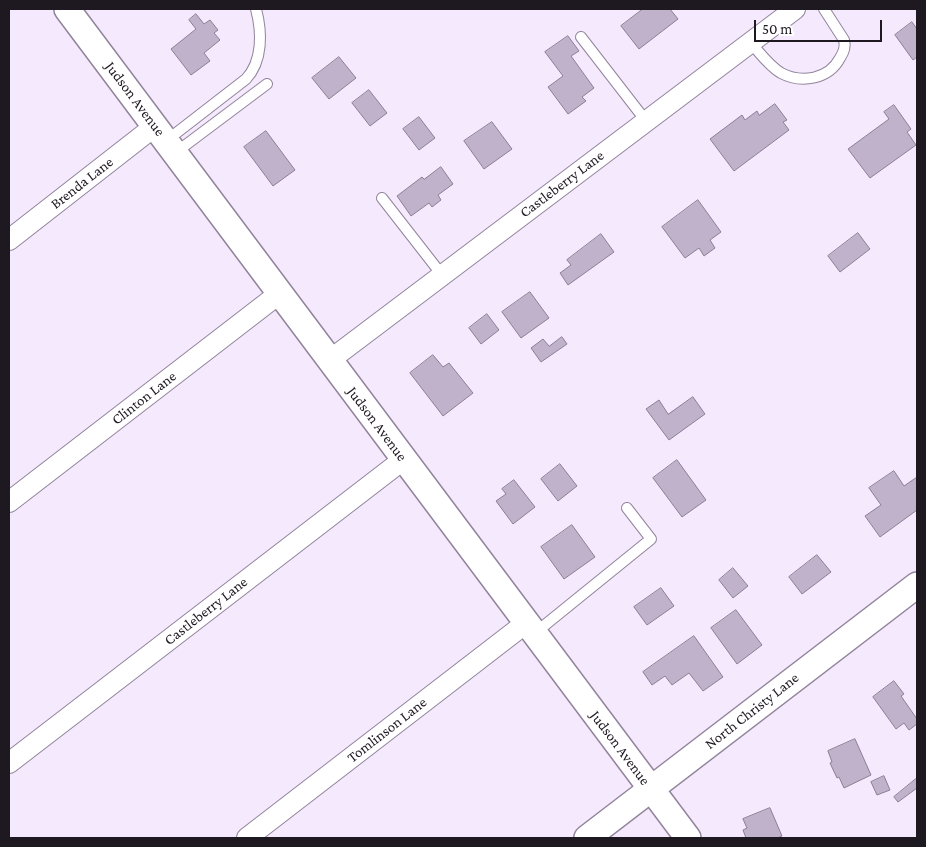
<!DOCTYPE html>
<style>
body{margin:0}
#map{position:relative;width:926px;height:847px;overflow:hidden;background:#f5e9fe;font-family:"Crimson Pro",serif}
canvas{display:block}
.frame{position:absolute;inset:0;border:10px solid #1e1821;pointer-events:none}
.scale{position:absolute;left:754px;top:20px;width:128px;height:22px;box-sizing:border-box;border:2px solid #1e1821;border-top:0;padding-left:6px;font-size:15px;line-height:18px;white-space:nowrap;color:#1e1821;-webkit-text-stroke:4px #fff;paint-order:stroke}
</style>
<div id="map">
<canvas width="926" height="847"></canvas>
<div class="frame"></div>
<div class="scale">50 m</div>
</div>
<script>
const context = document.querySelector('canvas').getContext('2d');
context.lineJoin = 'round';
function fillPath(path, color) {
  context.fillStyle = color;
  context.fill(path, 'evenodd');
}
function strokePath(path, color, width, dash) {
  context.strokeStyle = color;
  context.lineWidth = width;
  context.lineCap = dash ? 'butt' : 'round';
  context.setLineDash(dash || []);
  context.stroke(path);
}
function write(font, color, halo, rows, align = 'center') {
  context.font = font + ' "Crimson Pro",serif';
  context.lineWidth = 4;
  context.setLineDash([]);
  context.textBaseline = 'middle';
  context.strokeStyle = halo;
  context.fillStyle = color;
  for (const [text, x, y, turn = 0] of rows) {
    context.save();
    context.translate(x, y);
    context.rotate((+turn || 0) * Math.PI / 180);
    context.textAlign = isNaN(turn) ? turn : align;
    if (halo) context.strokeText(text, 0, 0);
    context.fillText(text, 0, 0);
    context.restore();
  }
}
const building = new Path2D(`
 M643 9H670L678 19 639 49 621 26Z
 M196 14 204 24 210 20 218 30 214 33 220 40 204 53 210 61 191 75 171 49 196 29 189 20Z
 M912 22 917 29V57L913 60 895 35Z
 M568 36 579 51 571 56 594 88 582 97 586 101 568 114 548 87 563 76 545 52Z
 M339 57 356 78 329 99 312 78Z
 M369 90 387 113 370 126 352 103Z
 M775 104 787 120 783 122 789 130 734 171 710 139 742 115 745 120 757 111 759 115Z
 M894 105 911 129 907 132 916 145 870 178 848 149 889 119 884 112Z
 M419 117 435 138 419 150 403 129Z
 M492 122 512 149 484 169 464 141Z
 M266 131 295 170 273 186 244 147Z
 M441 167 453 184 438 195 441 200 432 207 429 203 411 216 397 196 422 177 424 179Z
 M698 200 721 232 710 240 715 248 704 256 699 248 685 258 662 227Z
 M858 233 870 249 840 272 828 256Z
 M601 234 614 252 568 285 560 273 571 265 567 260Z
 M530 292 549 318 521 338 502 312Z
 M487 314 499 330 481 344 469 328Z
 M562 337 567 344 541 362 531 348 543 339 549 346Z
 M433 355 443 367 449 363 473 393 443 416 410 373Z
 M693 397 705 414 669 440 646 409 659 400 668 414Z
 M677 460 706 500 682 517 653 478Z
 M560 464 577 486 558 501 541 479Z
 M894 471 904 486 917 477V510L880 537 865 516 881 505 869 488Z
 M514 480 535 507 513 524 496 501 506 494 502 489Z
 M572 525 595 557 564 579 541 547Z
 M817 555 831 572 802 594 789 577Z
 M733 568 748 586 733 598 719 580Z
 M661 588 674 606 647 625 634 607Z
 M736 610 762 645 737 664 711 628Z
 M694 636 723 677 703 691 689 673 672 685 665 676 652 685 643 672Z
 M894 681 904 694 901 696 917 719V724L909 730 904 723 896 729 873 697Z
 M855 739 871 775 844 788 839 777 837 778 830 763 832 762 828 751Z
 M884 776 890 790 877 795 871 782Z
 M917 778V788L898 802 894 797Z
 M770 808 782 836 777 838H746L743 830 747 828 743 819Z`);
fillPath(building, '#c0b2ca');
strokePath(building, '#8c7e95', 1);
const service = new Path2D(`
 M581 37 646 121
 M750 42C760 53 769 66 781 73 802 84 829 79 840 58 844 52 846 47 844 40L824 9
 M166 141 246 79C263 61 262 32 256 9
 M175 153 267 84
 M382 198 442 275
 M535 633 651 539 627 508`);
const minor = new Path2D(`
 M9 240 155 126
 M330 360 795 9
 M9 502 280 293
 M9 763 404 459
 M247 838 526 623`);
const tertiary = new Path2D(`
 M67 9 688 838
 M587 838 917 585`);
strokePath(service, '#91849b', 12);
strokePath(minor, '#91849b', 22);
strokePath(tertiary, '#91849b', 28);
strokePath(service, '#fff', 10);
strokePath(minor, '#fff', 20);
strokePath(tertiary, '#fff', 25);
write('15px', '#1e1821', '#fff', [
 ["Judson Avenue",135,99,53],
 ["Brenda Lane",82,183,-38],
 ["Castleberry Lane",562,184,-37],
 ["Clinton Lane",144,398,-38],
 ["Judson Avenue",377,424,53],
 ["Castleberry Lane",206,611,-38],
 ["North Christy Lane",752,711,-38],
 ["Tomlinson Lane",387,730,-38],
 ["Judson Avenue",620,748,53]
]);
</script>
